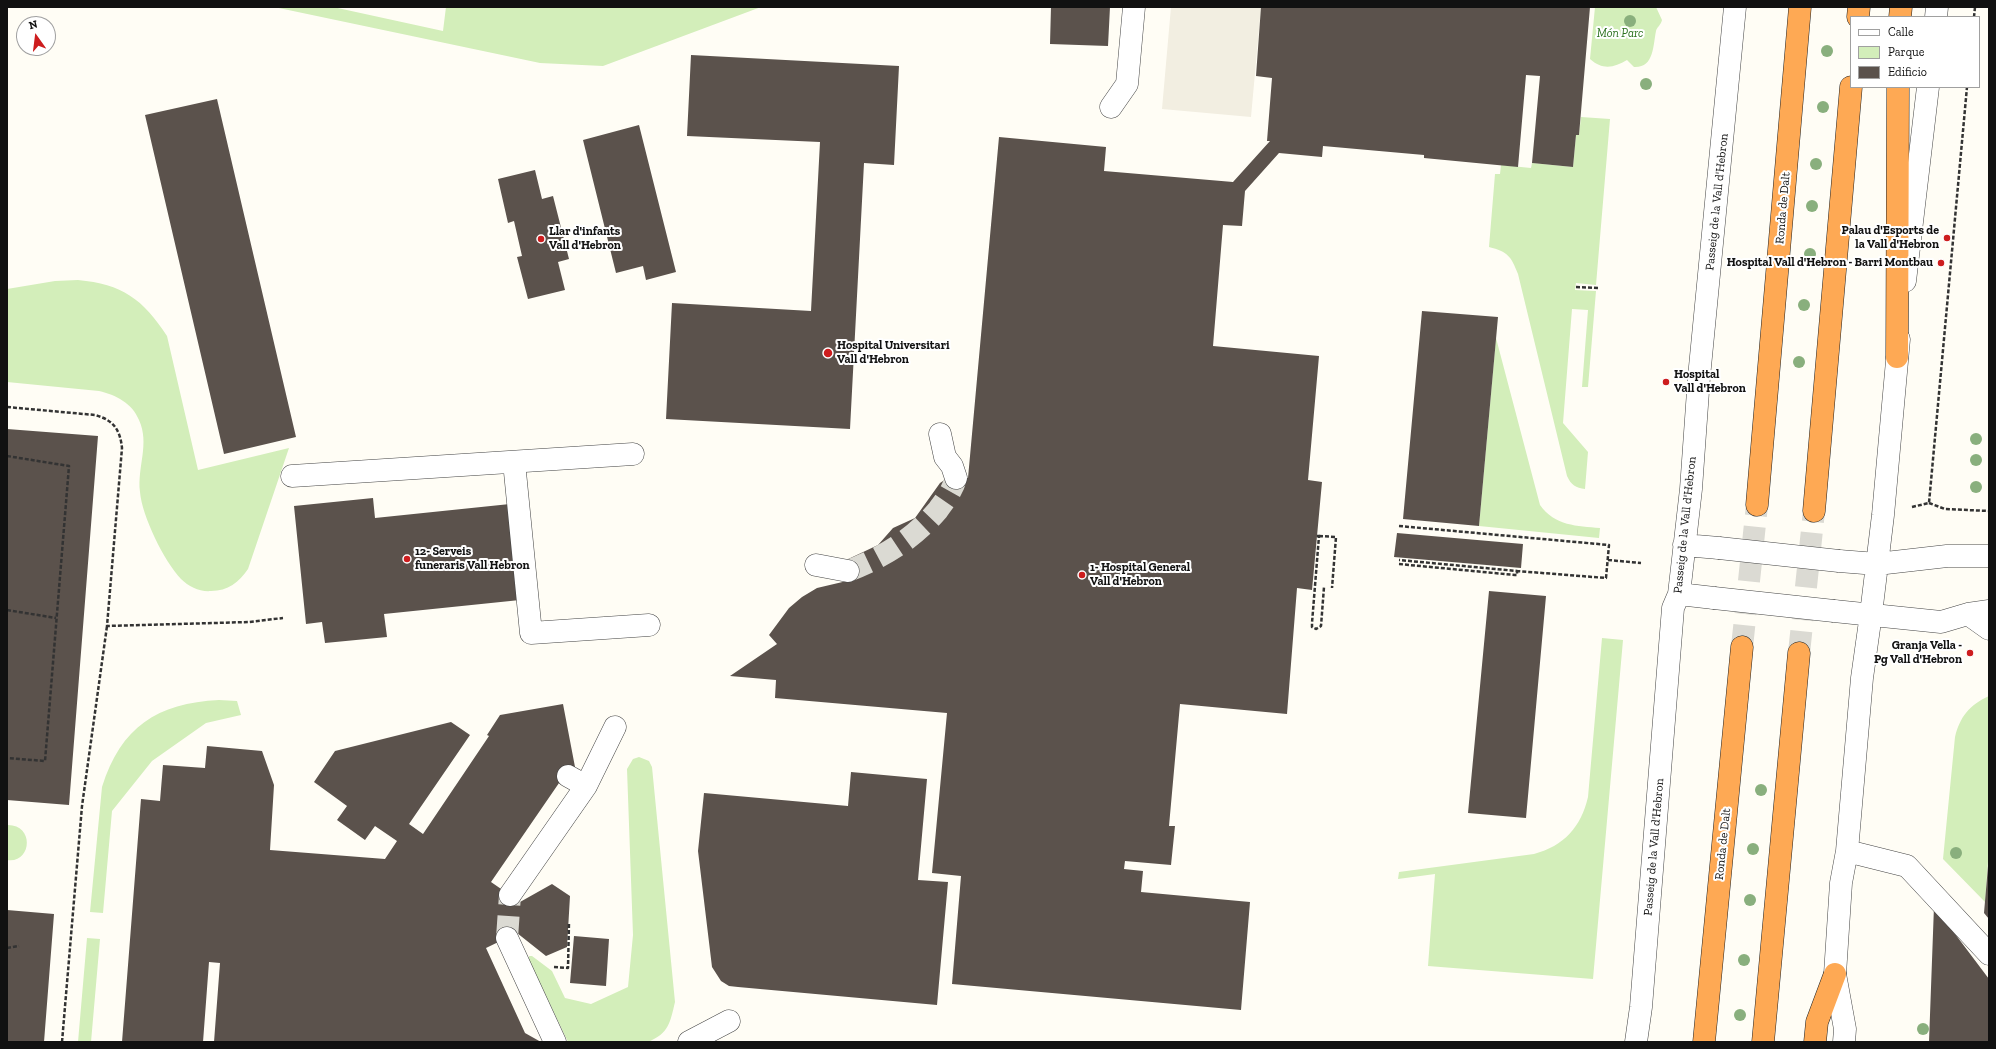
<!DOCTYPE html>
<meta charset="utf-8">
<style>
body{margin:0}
#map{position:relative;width:1996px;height:1049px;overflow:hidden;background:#fffdf5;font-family:"Zilla Slab",serif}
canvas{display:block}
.frame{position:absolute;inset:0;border:8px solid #111;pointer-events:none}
.legend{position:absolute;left:1850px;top:16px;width:130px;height:72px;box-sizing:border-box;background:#fff;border:1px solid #a0a0a0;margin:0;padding:5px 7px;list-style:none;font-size:12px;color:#111}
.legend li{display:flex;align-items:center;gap:8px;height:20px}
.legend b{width:20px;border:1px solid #a0a0a0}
.north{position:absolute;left:16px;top:16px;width:40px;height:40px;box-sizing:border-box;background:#fff;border:1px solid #a0a0a0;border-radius:50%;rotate:346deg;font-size:11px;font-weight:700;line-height:16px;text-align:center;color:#111}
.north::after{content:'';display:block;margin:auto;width:14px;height:18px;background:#cd1d1e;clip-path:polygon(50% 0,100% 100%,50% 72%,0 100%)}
</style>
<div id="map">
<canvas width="1996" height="1049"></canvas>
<div class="frame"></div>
<ul class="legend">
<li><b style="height:5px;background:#fff"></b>Calle</li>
<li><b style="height:11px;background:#d3eeba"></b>Parque</li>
<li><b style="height:11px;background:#5b524c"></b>Edificio</li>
</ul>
<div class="north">N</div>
</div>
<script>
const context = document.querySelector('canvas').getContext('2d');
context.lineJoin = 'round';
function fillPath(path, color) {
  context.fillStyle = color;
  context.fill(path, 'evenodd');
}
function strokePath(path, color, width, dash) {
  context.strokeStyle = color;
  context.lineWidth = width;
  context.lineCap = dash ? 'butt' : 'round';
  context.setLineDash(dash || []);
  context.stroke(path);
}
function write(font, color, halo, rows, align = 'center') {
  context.font = font + ' "Zilla Slab",serif';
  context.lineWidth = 4;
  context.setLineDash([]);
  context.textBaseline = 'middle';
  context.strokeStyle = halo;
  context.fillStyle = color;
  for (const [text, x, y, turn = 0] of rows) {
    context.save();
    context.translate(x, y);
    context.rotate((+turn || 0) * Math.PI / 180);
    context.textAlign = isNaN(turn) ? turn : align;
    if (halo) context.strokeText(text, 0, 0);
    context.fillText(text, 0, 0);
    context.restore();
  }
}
fillPath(new Path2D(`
 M274 7H333L443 31 446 7H761L603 66 540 63Z
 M1595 7H1656L1662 20C1661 25 1657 27 1656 31 1653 46 1654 68 1634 67L1627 60C1614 68 1602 70 1590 59Z
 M1581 117 1610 119 1596 285 1576 283 1575 290 1596 291 1588 387H1582L1588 310 1572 309 1563 423 1588 452 1585 489C1576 488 1571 485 1567 476L1518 274C1511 256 1508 252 1489 247L1495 174H1500L1501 165 1531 168 1532 163 1573 167 1576 135H1579Z
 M78 280C122 284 143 299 167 336L198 470 289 448 248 569C239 582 228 591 211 591 200 592 189 587 181 579 164 561 142 516 140 492 137 467 150 444 139 420 132 403 116 395 99 391L7 382V289L55 281Z
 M1496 338 1540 505C1555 526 1577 526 1600 528L1599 538 1479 526Z
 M1602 638 1623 640 1593 979 1428 966 1435 874 1398 879 1399 872 1534 854C1564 846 1581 827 1588 797Z
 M1989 696V848L1985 902 1943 859 1955 737C1960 717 1969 705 1989 696Z
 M219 700 237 701 241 715 206 723 152 761 112 811 103 913 90 912 102 787C121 727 157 703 219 700Z
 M639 757 649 761 652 767 675 1002C670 1023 669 1033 648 1042H568L529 960V956H532L552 971 565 998 591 1004 628 987 633 935 627 769 633 759Z
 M7 825C35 824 32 864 7 860Z
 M87 938 100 939 91 1042H78Z`), '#d3eeba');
fillPath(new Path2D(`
 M1171 7H1261L1251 117 1162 109Z`), '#f2eee1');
fillPath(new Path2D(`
 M1051 7H1110L1108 46 1050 44Z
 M1261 7H1590L1579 135H1576L1573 167 1532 163 1540 76 1526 75 1518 167 1424 158V155L1323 146 1322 157 1279 153 1245 191 1242 226 1223 225 1213 346 1319 356 1308 480 1322 482 1312 590 1297 588 1287 714 1180 704 1169 826H1175L1171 865 1125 861 1124 869 1143 871 1141 892 1250 902 1241 1010 952 984 961 876 932 873 947 713 775 698 776 680 730 676 777 644 769 635 789 608 802 597 817 588 851 580 844 561 878 545 893 528 915 518 940 483 946 479 968 478 999 137 1106 147 1104 171 1233 182 1270 141H1267L1272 78 1256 76Z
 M691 55 899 66 894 165 864 163 850 429 666 419 672 303 811 311 820 142 687 136Z
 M217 99 296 437 224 454 145 115Z
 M639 125 676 272 646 280 643 266 616 273 583 140Z
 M535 170 542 199 553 196 569 259 558 262 565 290 528 299 517 257 522 256 514 221 508 223 498 179Z
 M1422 311 1498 317 1479 526 1403 519Z
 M7 429 98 436 69 805 7 800Z
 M373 498 375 518 510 504 520 600 384 614 387 637 325 643 322 622 306 624 294 506Z
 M1397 533 1523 544 1521 568 1394 557Z
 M1489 591 1546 596 1526 818 1468 813Z
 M563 704 575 767 562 785 559 783 491 882 520 902 552 884 570 896 567 947 546 956 517 933 486 948 525 1033 541 1042 361 1041V1042H214L220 963 209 962 203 1042H122L141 799 160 801 163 765 205 768 207 746 262 751 274 785 270 850 385 859 397 841 375 826 365 840 337 820 347 806 314 782 335 751 451 722 470 735 409 824 423 834 489 736 487 735 500 715Z
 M851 772 927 779 918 880 948 882 937 1005 738 987 729 986 721 981 712 967 698 851 704 793 848 806Z
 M1988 866H1989V919L1984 913Z
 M1934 906 1989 979V1042H1929Z
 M7 910 54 914 44 1042H7Z
 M574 936 609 939 606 986 570 983Z`), '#5b524c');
strokePath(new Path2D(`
 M848 571C884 557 913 539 938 510 945 500 953 490 956 478
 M507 938 510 895`), '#dbdad3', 22, [22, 11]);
strokePath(new Path2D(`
 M1742 647 1757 505
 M1799 653 1814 511`), '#dbdad3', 22, [22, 11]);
const minor = new Path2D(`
 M1936 17 1937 7
 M1111 107 1127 84 1134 7
 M1905 281 1928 87
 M940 434 945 457 952 466 956 478
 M514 462 531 633 649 625
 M292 476 633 454
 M1684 545 1719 548
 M1839 561 1877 564 1947 556H1989
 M816 565 848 571
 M1679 594 1714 598
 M1834 611 1941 622 1968 614 1989 611
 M1968 614 1989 629
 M568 776 586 786 615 727
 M1847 851 1907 866 1989 954
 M510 895 586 786
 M507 938 555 1042
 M689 1042 729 1021
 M1636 1042 1641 1007 1673 608 1679 594 1691 489 1699 377 1735 7
 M1844 1042 1845 1029 1835 974 1841 883 1847 851 1862 678 1871 614 1883 515 1899 339`);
const highway = new Path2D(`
 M1858 17 1859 7
 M1900 17 1901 7
 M1897 357 1898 87
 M1757 505 1800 7
 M1814 511 1851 87
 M1704 1042 1742 647
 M1763 1042 1799 653
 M1815 1042 1817 1022 1835 974`);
strokePath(minor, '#444', 23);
strokePath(highway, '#222', 23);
strokePath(new Path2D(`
 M1974 17 1975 7
 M1576 287 1598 288
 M7 407 95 415C113 420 120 429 122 448L107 626 249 622 283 618
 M7 456 69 466 45 761 7 758
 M1929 503 1945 509 1989 511
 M1912 507 1929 503 1967 87
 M1399 526 1609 545 1606 578 1517 571
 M1317 536H1319L1312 623V627L1316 629 1321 626 1324 587
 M1319 536 1336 537 1332 588
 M1608 560 1641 563
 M1399 564 1515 575H1517V571L1399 560
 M7 610 56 618
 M7 948 19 946
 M554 967 568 968 569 922
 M62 1042 82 806 107 626`), '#333', 2.5, [4, 2]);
strokePath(minor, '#fff', 22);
strokePath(highway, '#fea954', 22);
const minorBridge = new Path2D(`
 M1719 548 1839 561
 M1714 598 1834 611`);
strokePath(minorBridge, '#444', 23, []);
strokePath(minorBridge, '#fff', 22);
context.fillStyle = '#89af7d';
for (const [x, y] of [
 [1630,21],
 [1827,51],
 [1646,84],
 [1823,107],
 [1816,164],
 [1812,206],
 [1810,254],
 [1804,305],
 [1799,362],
 [1976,439],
 [1976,460],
 [1976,487],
 [1761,790],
 [1753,849],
 [1956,853],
 [1750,900],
 [1744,960],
 [1740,1015],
 [1923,1029]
]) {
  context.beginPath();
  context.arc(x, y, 6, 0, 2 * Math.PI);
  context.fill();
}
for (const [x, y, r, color] of [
 [1947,238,4,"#cd1d1e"],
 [541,239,4,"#cd1d1e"],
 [1941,263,4,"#cd1d1e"],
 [828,353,5,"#cd1d1e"],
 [1666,382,4,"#cd1d1e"],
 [407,559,4,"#cd1d1e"],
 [1082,575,4,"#cd1d1e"],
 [1970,653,4,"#cd1d1e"]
]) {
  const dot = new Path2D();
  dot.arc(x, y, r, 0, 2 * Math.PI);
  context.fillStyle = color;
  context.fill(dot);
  strokePath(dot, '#fff', 1.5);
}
write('italic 12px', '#286f1b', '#fff', [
 ["Món Parc",1620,34]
]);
write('12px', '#111', '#fff', [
 ["Passeig de la Vall d'Hebron",1717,202,-84],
 ["Ronda de Dalt",1783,208,-85],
 ["Passeig de la Vall d'Hebron",1685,525,-84],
 ["Ronda de Dalt",1723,844,-84],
 ["Passeig de la Vall d'Hebron",1654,847,-85]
]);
write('bold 12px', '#111', '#fff', [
 ["Palau d'Esports de",1939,231,"right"],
 ["la Vall d'Hebron",1939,245,"right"],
 ["Llar d'infants",549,232],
 ["Vall d'Hebron",549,246],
 ["Hospital Vall d'Hebron - Barri Montbau",1933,263,"right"],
 ["Hospital Universitari",837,346],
 ["Vall d'Hebron",837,360],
 ["Hospital",1674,375],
 ["Vall d'Hebron",1674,389],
 ["12- Serveis",415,552],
 ["funeraris Vall Hebron",415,566],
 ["1- Hospital General",1090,568],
 ["Vall d'Hebron",1090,582],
 ["Granja Vella -",1962,646,"right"],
 ["Pg Vall d'Hebron",1962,660,"right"]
], 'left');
</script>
